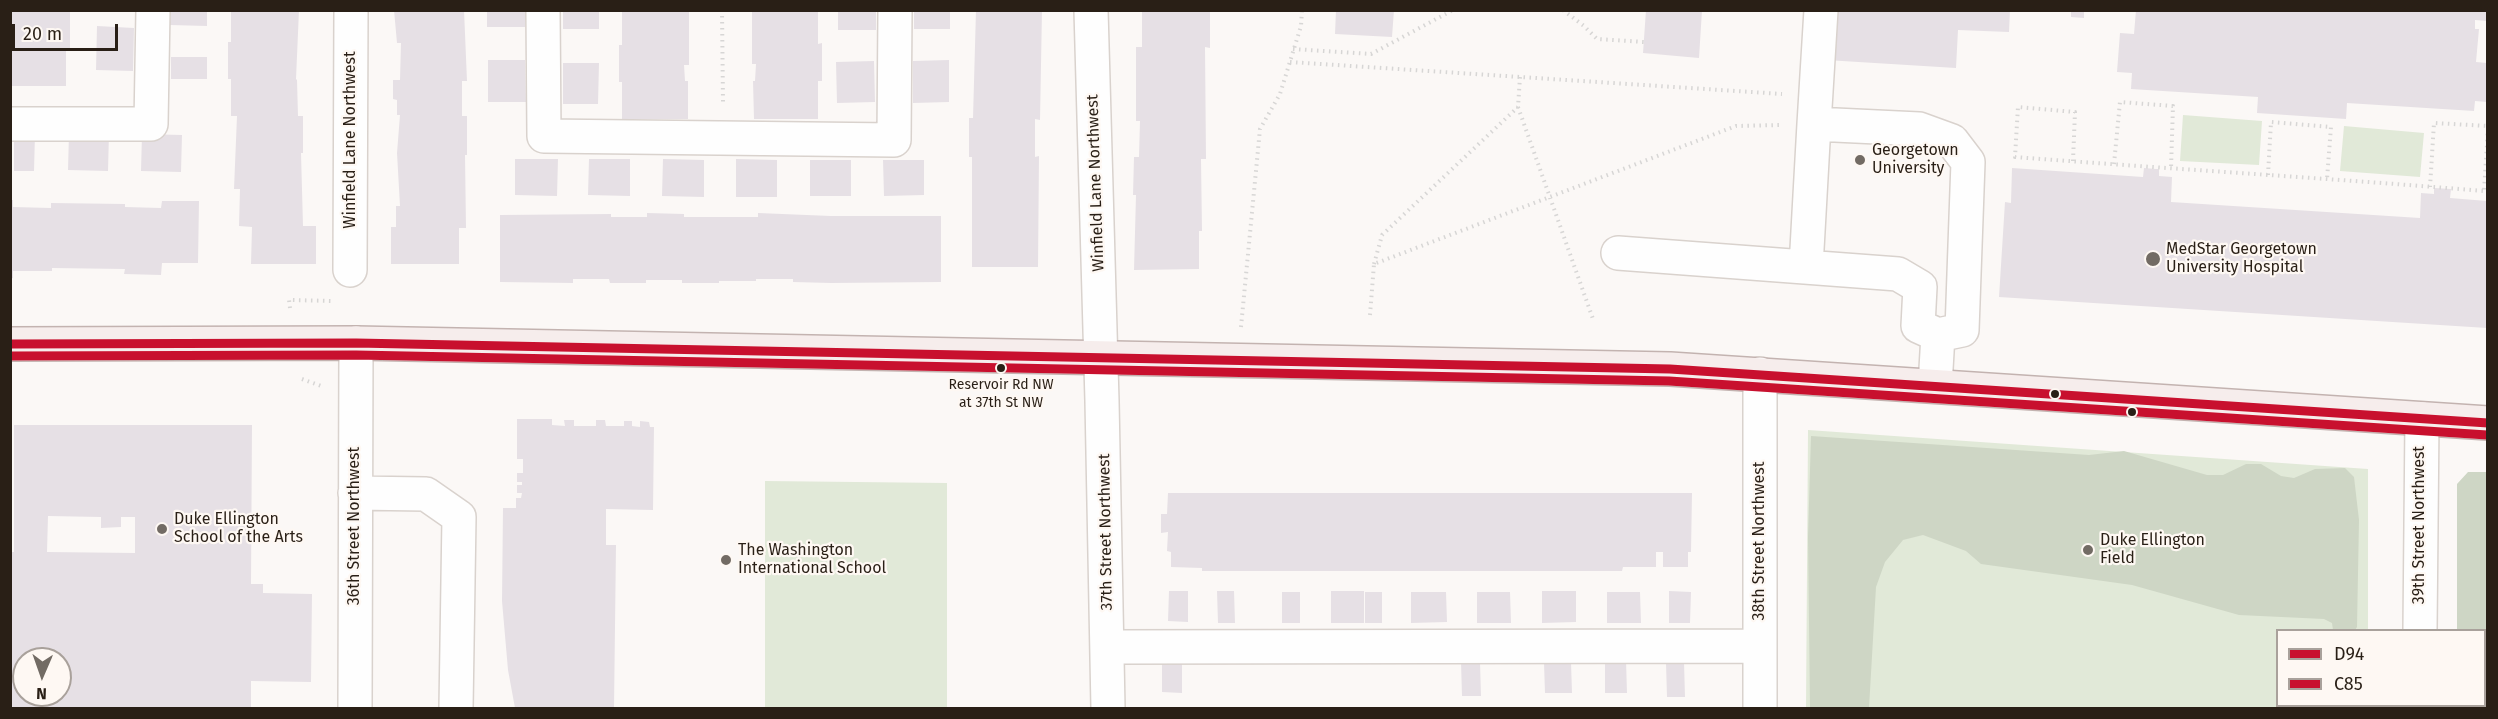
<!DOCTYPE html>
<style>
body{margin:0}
#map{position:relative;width:2498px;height:719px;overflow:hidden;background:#fbf8f6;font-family:"Fira Sans",sans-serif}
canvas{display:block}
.frame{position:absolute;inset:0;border:12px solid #291f16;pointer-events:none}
.legend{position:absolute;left:2276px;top:629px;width:210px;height:78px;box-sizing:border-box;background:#fef8f3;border:2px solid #a9a19b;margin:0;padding:8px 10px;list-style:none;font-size:18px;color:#291f16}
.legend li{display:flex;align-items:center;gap:12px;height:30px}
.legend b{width:30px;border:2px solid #a9a19b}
.north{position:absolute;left:12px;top:647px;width:60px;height:60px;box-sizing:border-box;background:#fef8f3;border:2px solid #a9a19b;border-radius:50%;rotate:182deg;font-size:16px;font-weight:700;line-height:24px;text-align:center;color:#291f16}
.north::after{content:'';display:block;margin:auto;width:21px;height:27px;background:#726b64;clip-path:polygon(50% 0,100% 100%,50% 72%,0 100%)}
.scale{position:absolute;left:12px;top:24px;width:106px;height:27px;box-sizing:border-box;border:3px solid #291f16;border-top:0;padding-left:8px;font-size:18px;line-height:21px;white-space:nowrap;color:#291f16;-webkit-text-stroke:4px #fef8f3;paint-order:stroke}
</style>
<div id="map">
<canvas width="2498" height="719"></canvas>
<div class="frame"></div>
<ul class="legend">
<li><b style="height:8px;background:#c8102e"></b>D94</li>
<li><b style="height:8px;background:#c8102e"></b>C85</li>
</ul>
<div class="north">N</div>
<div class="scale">20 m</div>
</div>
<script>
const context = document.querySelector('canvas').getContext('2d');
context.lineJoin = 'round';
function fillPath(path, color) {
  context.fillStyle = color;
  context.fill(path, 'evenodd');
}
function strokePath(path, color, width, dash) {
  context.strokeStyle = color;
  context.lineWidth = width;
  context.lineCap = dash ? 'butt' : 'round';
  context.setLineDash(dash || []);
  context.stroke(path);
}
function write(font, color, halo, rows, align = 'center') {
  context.font = font + ' "Fira Sans",sans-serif';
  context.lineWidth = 4.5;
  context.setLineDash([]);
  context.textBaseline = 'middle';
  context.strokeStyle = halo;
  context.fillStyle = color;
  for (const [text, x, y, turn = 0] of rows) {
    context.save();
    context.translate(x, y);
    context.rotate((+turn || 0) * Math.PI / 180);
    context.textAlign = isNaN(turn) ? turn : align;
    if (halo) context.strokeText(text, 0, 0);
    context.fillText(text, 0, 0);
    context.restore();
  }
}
fillPath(new Path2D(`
 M2183 115 2262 121 2259 165 2180 161Z
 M2344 126 2424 133 2420 177 2340 171Z
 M1808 430 2368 469V630H2278V706H2368V708H1806Z
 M765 481 947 483V708H765Z`), '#e1e9d8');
fillPath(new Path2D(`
 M1811 436 2089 455 2124 451 2207 475H2223L2246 464H2261L2281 476 2294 478 2315 469 2345 468 2354 477 2359 520 2357 627 2355 630H2333L2332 623 2324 619 2239 615 2132 585 1981 564 1966 551 1923 535 1903 540 1885 562 1876 587 1869 708H1810L1808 537Z
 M2468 472H2487V708H2457V706H2484V630H2457V484Z`), '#ced6c5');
fillPath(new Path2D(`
 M10 10 70 11V49L66 48V86H10Z
 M171 10H207V26L170 25Z
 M231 10H299L296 79 297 80 298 116H303V153H301L303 226H316V264H251L252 227 239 226 240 189H234L237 116H231V79H228V42H231Z
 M394 10H464L467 81H462V116H467V155H465L466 228H459V264H391V227H396V206H400L397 153 400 115H397V100L393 99V80H400L401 43H397Z
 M487 10H525V27H487Z
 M563 10H599V29H563Z
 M622 10H689V65H684L685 81H688V119H622V82H619V45H622Z
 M752 10H818V44L822 43V81H818V119H754L753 81H755L756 64H752Z
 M838 10H876V30H838Z
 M914 10H950V29H914Z
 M976 10H1042L1040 120 1035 119V157L1039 156 1038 267H972V157H969V118H973Z
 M1142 10H1210V48L1205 47 1206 159H1201L1202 231H1199V269L1134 270 1136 195H1133L1134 157H1139L1140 121H1136V47H1142Z
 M1336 10H1394L1392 37 1335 34Z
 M1646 10H1702L1699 58 1643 53Z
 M1830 10H2010L2009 32 1958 30 1956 68 1826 60Z
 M2071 10H2084V18L2071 17Z
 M2136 10H2487V21L2475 20V29H2479L2476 62 2487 63V102L2475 101 2474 111 2347 103 2346 119 2257 113 2258 97 2131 89 2132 73 2117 72 2120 33 2134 34Z
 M97 26 134 28 133 71 96 70Z
 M171 57H207V79H171Z
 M488 60H525L526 102H488Z
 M949 60V102L913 103V61Z
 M874 61 875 102 837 103 836 62Z
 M563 63H599L598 104H563Z
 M69 133H109L108 171 68 170Z
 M14 134H35L34 171H14Z
 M142 134 182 135 181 172 141 171Z
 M515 159H558L557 196 515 195Z
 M589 159H630V196L588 195Z
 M663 159 704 160V197L662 196Z
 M736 159 777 160V197H736Z
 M810 160H851V196H810Z
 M883 160H924V195L884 196Z
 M2012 168 2143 177 2144 168 2156 169H2159V176L2172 177 2171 202 2420 218 2421 193 2434 194V188L2451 189 2450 198 2487 201V328L1999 297 2005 202 2011 203Z
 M10 200H13V207L51 208V203L125 204V207L161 208 162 201H199L198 263H162L161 275 124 274 125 269 52 268V271H13V278L10 279Z
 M647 213 684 214V217H758V213L831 216H941V282L831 283 793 282V279H756V281H719V283H682V280H646V283H610L609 279H573V283L500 282V215L611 214V217H647Z
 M517 419H552V425L565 426 564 420H574V426H596V420H605L606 426H624V421H632V426L640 427V421L649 422 650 427H654L653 510 606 509V545H616L614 708H515L508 670 502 601 503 508H516V498H521L522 493H517V485H522V482H517V473H523V459H517Z
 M14 425H252L251 584H263V593L312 594 311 682 251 681V708H10V552H14ZM48 516 101 517V528L121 527V517H135V553L47 552ZM24 659H60V695H24Z
 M1168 493H1692L1691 552H1688V567H1663V552H1656V567H1623L1622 571H1202V568L1171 567V552L1167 551 1168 532 1161 533V514H1167Z
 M1169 591H1188V622L1168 621Z
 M1217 591H1234L1235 623H1218Z
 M1331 591H1364V623H1331Z
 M1542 591H1576V622L1542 623Z
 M1669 591 1691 592 1690 623H1669Z
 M1282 592H1300V623H1282Z
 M1365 592H1382V623H1365Z
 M1411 592H1446L1447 622 1411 623Z
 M1477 592H1510L1511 623H1477Z
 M1607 592H1640L1641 623H1607Z
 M1605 660H1626L1627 693H1605Z
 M1461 662H1480L1481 696H1462Z
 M1571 662 1572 693H1545L1544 663Z
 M1684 662 1685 697H1667L1666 663Z
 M1162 663H1182V693L1162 692Z`), '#e6e0e5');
const minor = new Path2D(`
 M543 10 544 136 894 140 895 10
 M1091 10 1102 401 1108 708
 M10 124H151L153 10
 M1814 124 1821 10
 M1618 253 1898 274 1920 287 1918 326 1938 335 1962 330 1968 162 1952 141 1919 129 1814 124 1806 267
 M350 270 351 10
 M1935 386 1938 335
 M355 493 426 494 459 517 456 708
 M2420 630 2422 419
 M1108 647 1760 646
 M355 708 356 343
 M1760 708V374
 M2419 708V706`);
const major = new Path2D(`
 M10 344 356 343 1670 369 2488 423`);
strokePath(minor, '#d9d2cd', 36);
strokePath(major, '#c3b3b0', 36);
strokePath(new Path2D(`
 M722 10 723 103
 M1563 10 1584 26 1597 39 1644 42
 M1293 49 1371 54 1453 10
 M1290 62 1782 94
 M1520 77 1518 107 1593 319
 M2488 128 2484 191H2488
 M2073 161 2075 112 2018 107 2015 157C2171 169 2327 178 2484 191
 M2114 164 2120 102 2173 106 2171 168
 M2268 175 2271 122 2331 127 2327 179
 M2430 187 2434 123 2488 126
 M1374 264 1382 235 1518 107
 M290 308 289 300 334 301
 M1370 315 1374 264 1736 126 1781 125
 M1241 327 1260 129 1280 94 1301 26 1302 10
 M302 379 321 386`), '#d7d6d5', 4, [1.5, 4.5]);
strokePath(minor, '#fefefe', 33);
strokePath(major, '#f6edec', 33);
strokePath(new Path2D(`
 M10 344 356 343 1670 369 2488 423`), '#c8102e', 9);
strokePath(new Path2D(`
 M10 356 356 355 1669 381 2487 435`), '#c8102e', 9);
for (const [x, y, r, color] of [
 [1860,160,6,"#726b64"],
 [2153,259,8,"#726b64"],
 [1001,368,5,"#291f16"],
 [2055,394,5,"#291f16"],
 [2132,412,5,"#291f16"],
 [162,529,6,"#726b64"],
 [2088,550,6,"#726b64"],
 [726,560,6,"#726b64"]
]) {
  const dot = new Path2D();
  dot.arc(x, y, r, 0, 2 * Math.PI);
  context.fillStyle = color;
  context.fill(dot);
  strokePath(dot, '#fef8f3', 2);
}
write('14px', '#291f16', '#fef8f3', [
 ["Reservoir Rd NW",1001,385],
 ["at 37th St NW",1001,403]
]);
write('16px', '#291f16', '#fef8f3', [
 ["Winfield Lane Northwest",351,140,-90],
 ["Winfield Lane Northwest",1096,183,-92],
 ["39th Street Northwest",2420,525,-90],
 ["36th Street Northwest",355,526,-90],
 ["37th Street Northwest",1106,532,-91],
 ["38th Street Northwest",1760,541,-90]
]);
write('16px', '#291f16', '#fef8f3', [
 ["Georgetown",1872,151],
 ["University",1872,169],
 ["MedStar Georgetown",2166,250],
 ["University Hospital",2166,268],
 ["Duke Ellington",174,520],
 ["School of the Arts",174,538],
 ["Duke Ellington",2100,541],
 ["Field",2100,559],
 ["The Washington",738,551],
 ["International School",738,569]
], 'left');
</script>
